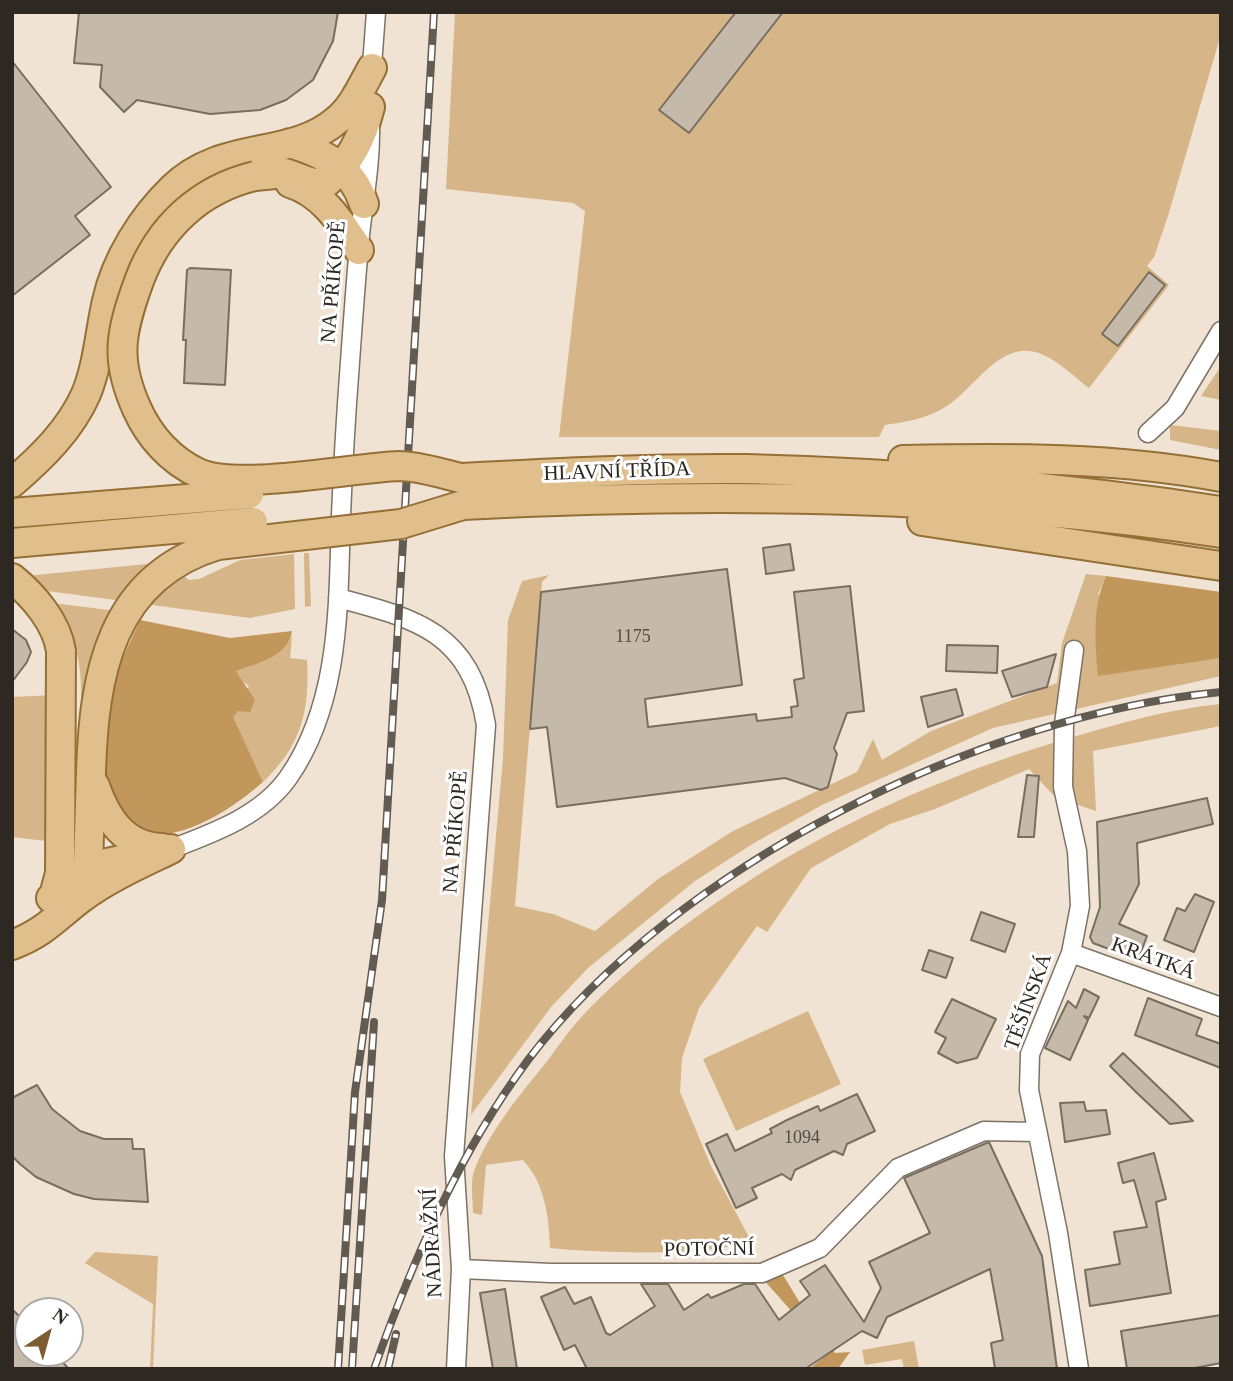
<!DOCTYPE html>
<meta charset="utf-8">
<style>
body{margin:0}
#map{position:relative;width:1233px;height:1381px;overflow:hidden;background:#f0e3d3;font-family:"Times New Roman",serif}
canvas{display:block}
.frame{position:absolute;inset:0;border:14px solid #2d2822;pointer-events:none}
.north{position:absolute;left:14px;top:1297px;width:70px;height:70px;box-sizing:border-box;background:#fff;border:2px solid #aba9a7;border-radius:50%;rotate:36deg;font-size:19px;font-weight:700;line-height:28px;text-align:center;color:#2d2822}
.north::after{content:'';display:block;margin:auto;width:24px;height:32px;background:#7b5d31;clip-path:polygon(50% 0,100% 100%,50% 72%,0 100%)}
</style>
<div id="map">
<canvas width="1233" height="1381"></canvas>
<div class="frame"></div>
<div class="north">N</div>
</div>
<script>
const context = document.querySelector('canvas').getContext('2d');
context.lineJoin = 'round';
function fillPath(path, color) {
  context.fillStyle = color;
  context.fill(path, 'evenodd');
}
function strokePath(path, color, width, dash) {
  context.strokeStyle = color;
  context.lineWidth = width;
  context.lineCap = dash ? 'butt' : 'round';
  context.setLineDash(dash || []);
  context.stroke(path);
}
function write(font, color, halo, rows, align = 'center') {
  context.font = font + ' "Times New Roman",serif';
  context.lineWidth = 6;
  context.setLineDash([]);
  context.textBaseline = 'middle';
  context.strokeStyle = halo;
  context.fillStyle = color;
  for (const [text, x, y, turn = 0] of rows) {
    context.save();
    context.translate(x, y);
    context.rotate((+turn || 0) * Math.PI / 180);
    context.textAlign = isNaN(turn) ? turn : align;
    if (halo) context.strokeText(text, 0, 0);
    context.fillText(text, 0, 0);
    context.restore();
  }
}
fillPath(new Path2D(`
 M455 12H1221V34L1168 216 1154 257 1147 266 1169 285 1089 388C1073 376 1055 357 1035 352 997 342 971 394 942 409 924 419 905 422 885 425L879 437H559L585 211 573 203 446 189Z
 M1221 366V400L1201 396Z
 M1170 425 1221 431V450L1170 440Z
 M304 553H309L311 606 305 607Z
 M294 554 295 609 250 618 40 590 26 576 167 562 189 580 199 579 240 560Z
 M1086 574 1106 576 1098 594 1182 662 1221 658V676L993 728 822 805 754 843 695 881 588 968 551 1007 471 1115 503 758 508 620 522 581 549 575 542 582 515 906 553 914 595 931 658 879 733 831 857 772 873 739 882 760 931 731 1057 683 1062 643Z
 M53 603 117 611 86 698H81C82 662 75 632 53 603Z
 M292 636 290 658 307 660C310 711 301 746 263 782L232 717 249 686 237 677 235 671C257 664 281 657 292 636Z
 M54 695 46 841 12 837V697Z
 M1221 704V726L1093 751 1096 811 1055 797 1029 769 935 809 890 824 811 868 767 932 757 926 699 1008 682 1058 680 1092 711 1166 751 1241C707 1257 599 1253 550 1248 549 1218 545 1183 523 1160L486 1165 482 1215 473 1213C473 1201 470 1182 474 1171 489 1132 518 1097 544 1065 558 1047 571 1027 587 1011 717 879 890 791 1066 739 1117 724 1168 709 1221 704Z
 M808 1011 841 1084 736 1131 703 1059Z
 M95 1252 158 1256 153 1369H150L153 1304 85 1263Z
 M914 1341 919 1369H904L902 1359 865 1365 862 1350Z`), '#d6b589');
fillPath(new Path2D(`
 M1106 576 1221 592V658L1098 676C1095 642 1092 607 1106 576Z
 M140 620 230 638 292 631C289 656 256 664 236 671L255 700 250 712 238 711 233 717 263 782C231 810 180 844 135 833L102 779 113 679Z
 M783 1275 814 1326 835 1353 850 1352 838 1369H809L823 1358 793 1313 763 1279Z`), '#c2975b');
const building = new Path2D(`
 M79 12H338L333 41 313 80 286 100 260 110 210 114 137 100 124 112 100 87 102 65 74 63Z
 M736 12H783L689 133 659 110Z
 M12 61 111 187 75 216 90 235 12 296Z
 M190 268 231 270 225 385 184 383 186 340H183L187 270Z
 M1149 272 1165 285 1118 346 1102 334Z
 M790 544 794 570 766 574 763 548Z
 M727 569 742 685 645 699 648 727 756 714 757 721 792 717 791 707 798 706 794 680 804 678 794 592 850 586 864 711 847 713 834 748 837 754 828 787 821 790 785 778 557 807 547 727 530 729 541 592Z
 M12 629 26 640 31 652 27 662 12 682Z
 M947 645 998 646 997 673 946 671Z
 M1056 654 1047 687 1012 697 1002 671Z
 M956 689 963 715 928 727 921 697Z
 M1027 775 1039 776 1034 837H1018Z
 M1207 798 1213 824 1137 843 1139 884 1119 924 1147 936 1138 960 1093 943 1090 937 1100 907 1097 822Z
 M1195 894 1214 902 1194 952 1164 940 1177 908 1185 911Z
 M981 912 1015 924 1005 952 971 940Z
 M929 950 953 958 946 978 922 970Z
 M1084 989 1099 997 1089 1018 1084 1016 1088 1020 1070 1060 1045 1048 1068 1001 1076 1008Z
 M1148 998 1202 1019 1196 1035 1221 1044V1068L1135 1035Z
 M952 999 996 1019 977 1058 957 1063 938 1053 946 1038 935 1032Z
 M1123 1053 1176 1104 1193 1121 1170 1124 1137 1093 1110 1066Z
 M37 1085 52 1109 80 1131 104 1139H132L133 1149H144L148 1202 94 1199 74 1194 36 1177 20 1164 12 1156V1098Z
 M857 1094 875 1131 847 1144 843 1155 834 1151 795 1170 791 1180 782 1174 752 1188 757 1198 736 1208 706 1144 727 1134 735 1151 772 1133 770 1129 787 1120 818 1106 820 1111Z
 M1084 1102 1086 1111 1106 1110 1110 1134 1065 1142 1060 1103Z
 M989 1142 1042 1256 1057 1369H995L991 1343 1003 1340 990 1269 887 1317 877 1338 862 1331 805 1369H587L575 1345 564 1350 541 1297 565 1287 574 1304 591 1297 606 1333 610 1335 655 1306 641 1284H668L684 1310 708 1294 711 1298 744 1284H755L779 1320 810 1295 800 1281 825 1265 864 1322 881 1288 869 1262 930 1233 904 1178Z
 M1154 1153 1166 1199 1156 1202 1171 1293 1090 1306 1085 1270 1120 1264 1114 1232 1147 1227 1134 1180 1123 1183 1118 1163Z
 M505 1289 517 1369H493L480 1293Z
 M12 1309 28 1325V1353H54L69 1369H12Z
 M1221 1315V1363L1189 1369H1127L1121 1331Z`);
fillPath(building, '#c5b9a9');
strokePath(building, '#786e5f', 2);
const street = new Path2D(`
 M371 79 376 12
 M1148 433 1175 408 1221 331
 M338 598C418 619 471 633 486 725L454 1156 461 1269 456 1369
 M1074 650 1064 724 1063 787 1077 851 1080 906 1071 953 1030 1054 1029 1090 1058 1233 1079 1369
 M171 849C213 833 261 816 288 778 341 702 338 605 341 516 343 465 346 414 350 362 353 320 356 277 360 235 364 198 371 162 370 124
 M1071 953 1221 1007
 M461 1269 551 1273H762L820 1248 898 1168 984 1131 1036 1132`);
const primary = new Path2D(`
 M290 143C326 154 352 167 364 204
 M255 176 285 173 312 183 327 182C351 161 362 138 370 107
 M290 183C323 193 341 223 359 250
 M903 460C1010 458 1115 457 1221 477
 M461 478C556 473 652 468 747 469 905 473 1064 487 1221 511
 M12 483C42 457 70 430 86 394 98 365 100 331 107 301 116 259 143 217 173 188 222 140 291 160 337 120 353 107 362 86 372 68
 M463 505C715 492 970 495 1221 533
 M922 521 1221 566
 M12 578C34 596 57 623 61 651L60 873 55 892
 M95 786C106 818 124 847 162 848
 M85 885 88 867 91 772
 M51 898 88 867 131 858
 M12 945C45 932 54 919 80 899 108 878 140 864 171 849`);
strokePath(street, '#7d7264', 21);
strokePath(primary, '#946f36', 32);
strokePath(street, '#fff', 18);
strokePath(primary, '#e0bf8c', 28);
const rail = new Path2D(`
 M338 1369 355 1092 382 900 434 12
 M352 1369 374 1022
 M374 1369C413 1260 459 1153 528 1060 675 866 980 715 1221 692
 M388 1369 396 1334`);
strokePath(rail, '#625b52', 8);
strokePath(rail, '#fff', 5, [16]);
const primaryBridge = new Path2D(`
 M255 176C200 189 159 227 139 281 121 331 114 359 137 409 149 436 170 460 198 473 238 491 350 468 399 466 419 466 442 474 461 478
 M12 513 249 494
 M12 543 253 522
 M91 772C94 675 110 577 218 545L401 524 463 505`);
strokePath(primaryBridge, '#946f36', 32, []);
strokePath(primaryBridge, '#e0bf8c', 28);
write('18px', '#534c44', null, [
 ["1175",633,637],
 ["1094",802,1138]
]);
write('21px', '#2d2822', '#fff', [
 ["NA PŘÍKOPĚ",334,282,-85],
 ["HLAVNÍ TŘÍDA",617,472,-2],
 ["NA PŘÍKOPĚ",456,832,-85],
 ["KRÁTKÁ",1153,959,20],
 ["TĚŠÍNSKÁ",1029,1002,-70],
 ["NÁDRAŽNÍ",433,1243,-93],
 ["POTOČNÍ",709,1250,-1]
]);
</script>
